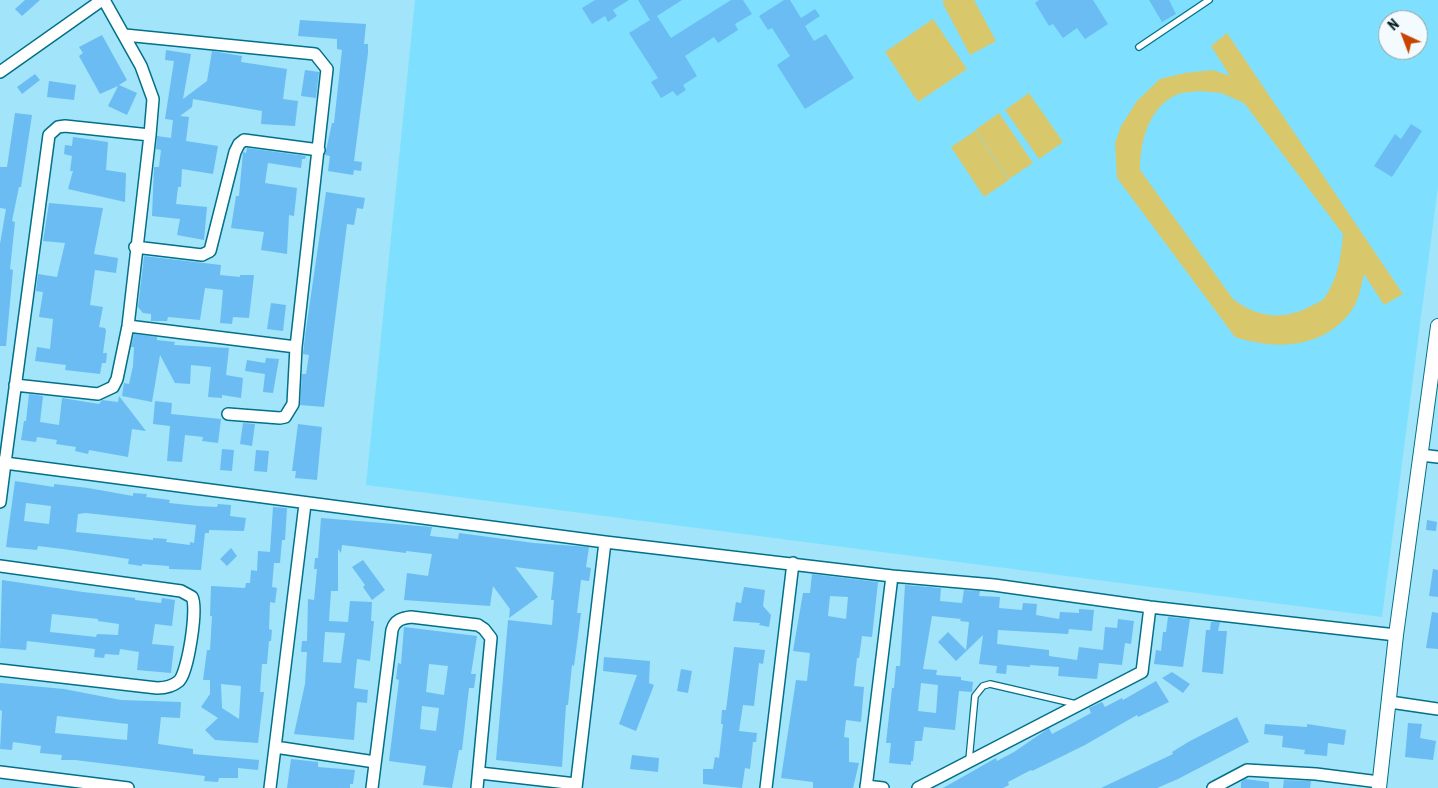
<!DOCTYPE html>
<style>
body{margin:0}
#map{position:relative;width:1438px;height:788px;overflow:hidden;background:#a2e4fa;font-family:"Roboto Condensed",sans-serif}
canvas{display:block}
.north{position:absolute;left:1378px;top:10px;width:50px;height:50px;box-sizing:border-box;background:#f3fbfe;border:1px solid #92a0a5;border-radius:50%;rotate:317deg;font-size:14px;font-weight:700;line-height:20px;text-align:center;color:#00181f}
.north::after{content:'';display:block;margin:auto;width:18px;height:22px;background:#c94400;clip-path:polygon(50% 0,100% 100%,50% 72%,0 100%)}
</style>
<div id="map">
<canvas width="1438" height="788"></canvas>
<div class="north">N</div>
</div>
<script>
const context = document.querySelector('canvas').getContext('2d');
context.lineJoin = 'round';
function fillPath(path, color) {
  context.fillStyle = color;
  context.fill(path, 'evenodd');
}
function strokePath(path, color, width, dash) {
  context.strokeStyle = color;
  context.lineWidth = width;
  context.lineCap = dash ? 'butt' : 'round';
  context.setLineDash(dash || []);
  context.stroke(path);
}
fillPath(new Path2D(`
 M415 0H1438V186L1382 617 366 485ZM1388 20H1418V50H1388Z`), '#7ee0fe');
fillPath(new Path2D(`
 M946 0H974L996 41 970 55 942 2Z
 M933 19 967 69 918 102 885 52Z
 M1227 33 1403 294 1384 305 1364 274C1361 287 1359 302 1349 314 1320 349 1275 350 1235 337L1117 178 1115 143 1121 126 1137 101 1160 79 1185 73 1213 70 1230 76 1211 46ZM1199 91 1221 93 1244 103 1343 234C1341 257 1338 278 1325 297 1322 302 1314 304 1309 307 1282 321 1256 317 1233 299L1140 170C1140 143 1148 108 1176 95 1182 92 1192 92 1199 91Z
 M1029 93 1063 142 1039 159 1005 110Z
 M999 113 1033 163 1009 179 975 130Z
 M975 131 1009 180 984 197 951 147Z`), '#d8c86b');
fillPath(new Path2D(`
 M25 0H40L22 16 15 9Z
 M595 0H629L613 10 617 16 608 22 605 16 592 24 582 8Z
 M638 0H682L657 16 671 38 731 0H743L752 14 735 24 738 30 718 43 714 37 685 56 697 76 683 85 686 90 677 96 673 91 661 98 651 82 658 78 629 33 650 20Z
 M784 0H790L801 18 815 9 820 16 805 26 814 41 826 34 854 78 805 109 777 65 790 56 772 28 768 30 759 16Z
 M1039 0H1093L1108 24 1085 39 1077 28 1063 38 1053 24 1049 26 1035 3Z
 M1149 0H1169L1176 14 1162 22Z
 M300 20 366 24 364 44H368V53L354 161 362 162 361 171 354 170 353 175 328 171 330 156 325 155 332 123H334L342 50 337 49V39L298 36Z
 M102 35 127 80 119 85 137 93 127 115 108 106 118 86 100 94 79 56 83 53 79 47Z
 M166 50 191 54 183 99 207 81 212 51 242 56 241 62 287 69 283 99 298 101 295 126 261 124 262 111 193 99 192 107 180 116 189 117 186 141 218 146 213 174 182 169 181 187H178L176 204 207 207 204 240 177 235 180 219 152 216 154 167H159L161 150 156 149 157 136 171 138 173 120 165 119 174 61 165 60Z
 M305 70 319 72 316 98 301 96Z
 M35 74 40 80 22 94 17 87Z
 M49 81 76 85 74 100 47 97Z
 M15 113 32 115 21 187H19L12 221 15 222 10 269 13 270 6 346H0V244L6 209 0 208V167H7Z
 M1411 124 1422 131 1392 177 1374 166 1395 134 1401 139Z
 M73 137 108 142 106 170 126 173 125 202 68 189 73 171H70L72 156 64 154 65 145 72 146Z
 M247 148 306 156 305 159H302L301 168 268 163 265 183 297 188 294 216 289 215 287 254 261 250 264 232 231 228 236 196H239L243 152 246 153Z
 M326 192 365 198 363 209 357 208 354 225 347 224 324 407 300 405 302 374H306L309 355 303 354 305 336Z
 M49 203 103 208 94 254 118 258 116 273 95 270 90 305 103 307 99 327 105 328 106 331 103 353H107L106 363H102L100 374 65 370 66 365 35 361 37 347 50 349 53 319 39 317 43 292 36 291 38 274 57 277 65 243 43 241Z
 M144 256 221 265 220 275 240 277V275H254L249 318 233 317 232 324 220 323 223 290 205 288 200 320 168 317 167 321H151V314L143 313 138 307Z
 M271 303 286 305 283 331 267 329Z
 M134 334 157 337V340L175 342 174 345 229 348 226 375 243 378 241 398 222 395V398L208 397 211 367 191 365 190 384 175 383 160 355 152 402 122 396 124 383 129 384 133 366 134 347H131Z
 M266 358 279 359 273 393 263 392 265 374 245 371 247 360 265 363Z
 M29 394 43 396 40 422 59 425 62 398 99 404 102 400 118 402 119 396 146 431 132 429 128 457 89 450 88 454 75 451 76 447 56 444 57 440 37 437 36 442 21 440 24 421H26Z
 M155 401 172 403 171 414 221 419 218 443 202 441 203 437 185 435 182 462 167 461 170 426 153 424Z
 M243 423 255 424 252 446 240 444Z
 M298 424 322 427 317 480 295 478 296 471H292Z
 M222 449 234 450 232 471 220 470Z
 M256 450 269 451 267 472 254 471Z
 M15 481 54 487V484L88 488 133 496V493L147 494 146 497 170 500 169 503 198 506 217 507 218 504 231 505 230 516 246 518 244 531 209 530V533H205L201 570 169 569V566L142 564V566L128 564 129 559 63 549 38 546 37 550 6 547ZM26 503 51 506 49 524 24 521ZM86 513 196 525 194 543 190 542V545L166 542 167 539 153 538V540L76 532 78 514Z
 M273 507 287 508 285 540H282L280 563H274L272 587 277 588 275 603 270 602 269 629 272 630 271 641H269L267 664H262L260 692H264L258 743 215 740 205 730 218 718 201 707 210 694V680H203L207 650H210L212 616H210L211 586 245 588 246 583H250L251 570 257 571 258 551 270 552ZM221 684 241 686 239 719 222 708Z
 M321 518 432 527 430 536 458 539 459 533 534 543 589 547 586 567 591 568 589 581 581 580 577 613H581L574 666 572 665 568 705H566L562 767 496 760 508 620 552 625 554 600H551L554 572 515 567 538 597 509 618 510 609 493 586 490 606 404 600 407 573 428 576 432 554 406 551V553L342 545 341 553 338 549V591H331L329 621 348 622 350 601 372 602 371 621H374L370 661 357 659 354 688 368 690 367 703 357 702 354 740 294 734 305 684 307 652H301L302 641H307L308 599 314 600 317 569H314L315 558H318ZM325 632 345 633 341 663 323 662Z
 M1427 520 1437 522 1436 531 1426 530Z
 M231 548 237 556 227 566 220 559Z
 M363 560 385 590 372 600 363 587 365 585 352 567Z
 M1433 569 1438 570V597L1429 596Z
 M812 574 878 582 872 637 862 636 859 658H857L854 686 864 687 861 722 846 720 844 737 849 738V762L859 763 853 788H813V782L781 778 796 680 807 681 810 653 793 651 803 593H810ZM830 596 848 597 846 619 828 616Z
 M2 580 83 592 135 598V600L161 603 162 598 175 600 172 626 155 624 152 644 174 646 171 673 137 670 139 652 120 649 119 655 105 654 104 658 94 657 95 649 27 641 26 650 0 648ZM52 614 98 619V621L119 624 118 635 97 634 96 637 50 632Z
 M905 585 941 588 940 601 962 603 964 590 980 591 979 596 1000 597 999 608 1022 610 1023 603 1037 604 1036 615 1059 619 1060 612 1079 613V609L1094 610 1092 631 1069 629 1068 634 998 630 997 644 1049 650V656L1077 660 1079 647 1103 650 1105 627 1117 628 1118 619 1134 621 1131 644 1125 643 1122 665 1099 663 1097 679 1058 676 1059 667 1030 665V667L1007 665 1006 674 996 673 997 666 979 664 983 635 956 661 938 642 948 632 966 650 969 622 960 621 961 619 932 616 923 669 937 670 936 675 961 677V680L973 682 972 692 959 691 955 730 924 727 922 741H915L913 761H911V765L889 763 891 743H886L892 688H894L896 666H900ZM921 683 938 685 936 713 918 711Z
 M744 587 765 590 763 606 771 615 769 627 759 625 760 623 733 621 736 602 741 603Z
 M1432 612 1438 613V649L1426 648Z
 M1168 617 1190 619 1183 667 1154 664 1156 650 1161 651 1163 632H1166Z
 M1211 622H1220L1218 631H1227L1223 674 1202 672 1206 630H1210Z
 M404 627 477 636 471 674H476L474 688H469L462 750H459L452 788 423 785 426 766 389 761 399 680 396 679 398 663 401 664ZM429 664 448 666 444 695 426 692ZM422 706 439 708 436 731 420 729Z
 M734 647 765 650 763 664 759 663 754 706 743 705 739 731 757 733 756 742H753L750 769 745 768 742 788 703 784V769H713L715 757 719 758 723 724H721L722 710H726Z
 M604 657 650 661 649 683 654 685 636 731 619 724 637 675 603 671Z
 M681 669 692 671 688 693 677 691Z
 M1172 672 1190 684 1183 693 1162 678Z
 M1156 681 1169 702 1138 717 1137 715 1085 745 1032 771 1031 770 1008 782 1009 785 1003 788H943L996 758 997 761 1014 752 1049 728 1052 734 1069 725 1091 713 1089 708 1102 702 1105 707 1122 698 1123 700Z
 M0 683 64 689 121 700 181 702 180 718 161 717 158 744 193 749V754L259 760 258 770 238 768V778H219L218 782 204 781 205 776 75 760H61L62 755 40 753 41 746 13 742 12 750 0 749 2 711 0 710ZM57 716 128 724 127 740 55 733Z
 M1237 717 1249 742 1178 779 1157 788H1101L1173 754 1172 752 1190 741Z
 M1408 723 1422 724 1420 738 1436 741 1433 760 1405 757Z
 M1265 724 1307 727V724L1346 730 1344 745 1328 743 1327 756 1304 754 1305 750 1282 747 1283 736 1264 734Z
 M632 755 659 758 658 772 630 769Z
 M291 759 318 762V767L355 770 353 784H350V788H287Z
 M1245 779 1269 782V788H1241V782Z
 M1284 780 1311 781 1310 788H1283Z`), '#6bbcf2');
const service = new Path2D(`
 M1139 47 1209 0
 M969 760 975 696 983 686 990 684 1076 704`);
const minor = new Path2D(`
 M125 35 315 54 327 69 296 347 293 404 285 417 280 418 228 414
 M0 72 102 0
 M135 247 202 255 210 251 235 152 239 144 244 140 319 150
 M128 326 296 347
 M15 385 98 394 113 387 117 379 128 326 150 135
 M1421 455 1438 457
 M0 462 5 463 49 135 58 127 65 126 150 135 153 99 141 66 104 0
 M0 502 5 463 605 542 892 576 994 585 1150 607 1396 635
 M0 566 181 591 192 597C198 608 188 672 179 681 172 687 165 688 157 688L0 670
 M1390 702 1438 709
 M275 747 375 762
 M0 772 128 788
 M480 773 576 784
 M866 786 883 788
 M270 788 305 504
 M372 788 392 630C395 620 402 618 411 617L478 625 484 629 491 638 477 788
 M576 788 605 542
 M766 788 793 563
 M866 788 892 576
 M918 788 1142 672 1150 607
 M1213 788 1247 770 1316 774 1379 782`);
const tertiary = new Path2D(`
 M1379 788 1396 635 1438 326`);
strokePath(service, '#027088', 8);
strokePath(minor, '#027088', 14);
strokePath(tertiary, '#027088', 16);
strokePath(service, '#fff', 5.5);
strokePath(minor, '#fff', 11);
strokePath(tertiary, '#fff', 14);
</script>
